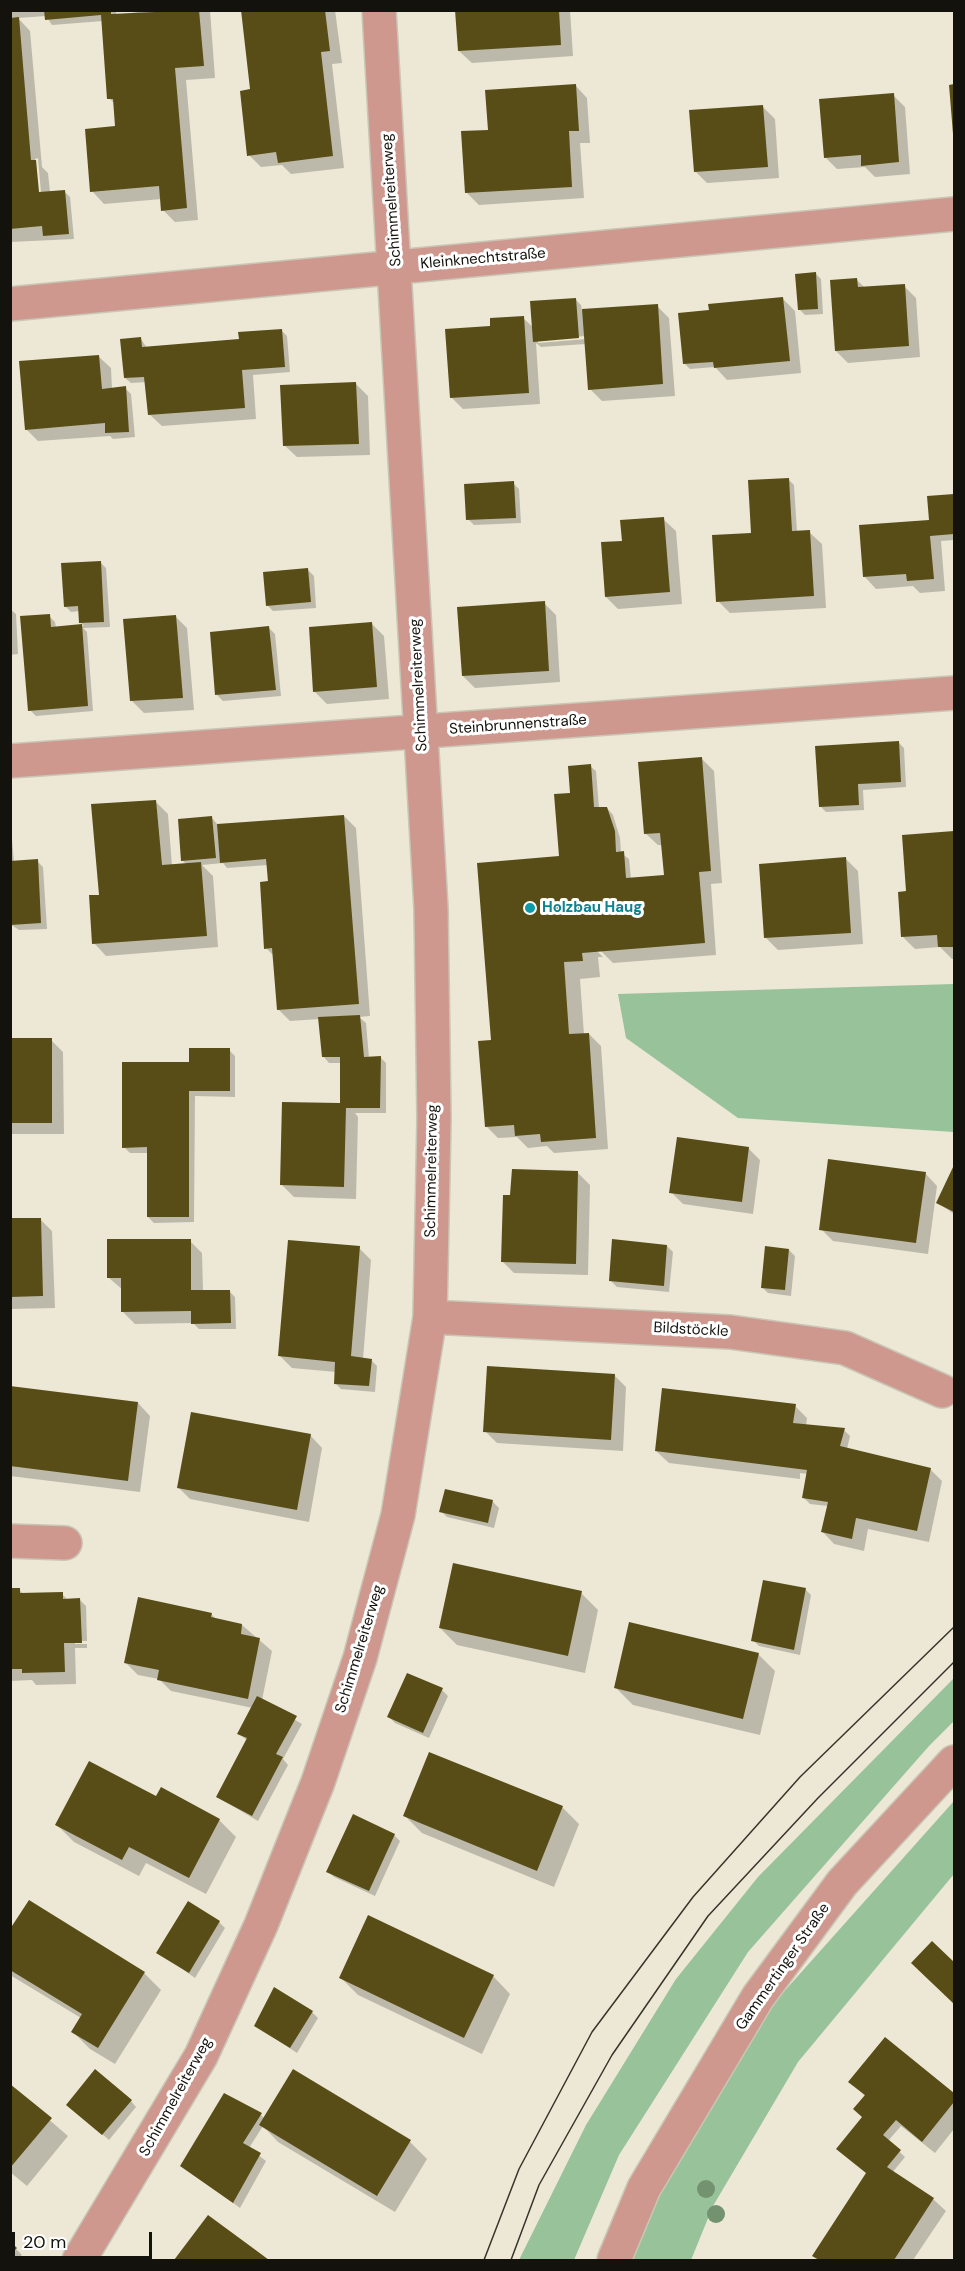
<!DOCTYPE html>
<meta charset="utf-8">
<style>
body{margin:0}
#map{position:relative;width:965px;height:2271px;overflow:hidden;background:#ece8d5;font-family:"DM Sans",sans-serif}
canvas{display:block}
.frame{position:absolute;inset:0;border:12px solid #14120c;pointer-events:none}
.scale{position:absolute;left:12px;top:2232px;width:140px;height:27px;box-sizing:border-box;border:3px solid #14120c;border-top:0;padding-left:8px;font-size:18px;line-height:21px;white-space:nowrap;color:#14120c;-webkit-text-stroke:4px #fff;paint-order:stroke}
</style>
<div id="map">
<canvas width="965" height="2271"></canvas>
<div class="frame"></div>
<div class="scale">20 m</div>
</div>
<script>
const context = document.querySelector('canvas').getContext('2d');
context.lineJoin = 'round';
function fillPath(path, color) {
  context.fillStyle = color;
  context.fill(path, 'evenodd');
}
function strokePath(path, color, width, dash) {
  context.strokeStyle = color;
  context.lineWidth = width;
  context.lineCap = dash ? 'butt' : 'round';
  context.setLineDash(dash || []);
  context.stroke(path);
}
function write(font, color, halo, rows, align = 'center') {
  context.font = font + ' "DM Sans",sans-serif';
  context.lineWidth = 6;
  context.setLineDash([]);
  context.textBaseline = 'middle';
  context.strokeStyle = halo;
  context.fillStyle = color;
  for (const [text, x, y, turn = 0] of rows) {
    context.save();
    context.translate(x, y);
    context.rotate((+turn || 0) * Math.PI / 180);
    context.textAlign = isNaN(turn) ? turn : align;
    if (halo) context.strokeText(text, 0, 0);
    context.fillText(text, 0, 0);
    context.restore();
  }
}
fillPath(new Path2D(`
 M954 984V1132L738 1118 626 1038 618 994Z
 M954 1678V1721L929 1746 748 1952 619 2155 574 2260H519L586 2125 676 1979 758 1877Z
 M954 1801V1874L798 2062 713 2206 691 2260H626L632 2241 756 2023Z`), '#98c29a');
fillPath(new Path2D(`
 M10 10H116V15L153 10H210L215 78 186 80 198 220 175 222 163 210 162 199 104 204 92 191 116 128 115 104 109 98 103 21 52 25 46 16 18 18 30 31 42 167 48 173 50 192 64 191 70 197 74 239 10 242ZM38 158 41 193H38L35 159Z
 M242 10H335L342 63 332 64 344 168 291 174 282 165 261 167 249 155 251 90Z
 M457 10H570L573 56 472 63 459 51Z
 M575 85 587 98 590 143H580L584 198 479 205 467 193 489 131Z
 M951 86H954V136Z
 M893 95 905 107 910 174 875 177 865 167 837 169 825 157Z
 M763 107 775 119 779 178 707 183 695 171Z
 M815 273 821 279 823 314 805 315 799 309Z
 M857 280 865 288 904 286 916 298 920 357 848 363 836 351Z
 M575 299 581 305 582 311 657 306 669 318 675 396 602 401 590 389 586 344 541 347 536 343 540 404 463 409 451 397 492 328 523 318 534 328ZM586 336V339L538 343V340Z
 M783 299 795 311 801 373 727 380 715 367 690 369 684 363Z
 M281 330 287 336 290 372 253 375 256 419 162 426 149 414 147 382 131 383 125 378 141 339 147 348 241 340Z
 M98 356 111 368 112 389 125 388 131 394 135 437 113 439 110 436 38 441 26 429Z
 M356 384 368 396 370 455 297 457 284 445Z
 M788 479 794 485 797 532H809L822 544 826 608 730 613 718 601 753 535Z
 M513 483 519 489 521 523 474 525 468 519Z
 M954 496V540L941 541 945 591 920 593 913 586 876 589 864 576 930 521 929 498Z
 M663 519 676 531 682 604 618 609 606 597 623 542Z
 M100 562 106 568 110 627 83 628 87 632 93 711 36 716 30 710 49 616 55 622 56 628 84 626 80 622V611L71 612 65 606Z
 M308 570 314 576 316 608 273 611 267 605Z
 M544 603 556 615 560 682 475 688 463 676Z
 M10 609 16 614 18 654 10 655Z
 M175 616 187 628 194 710 144 713 132 701Z
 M372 624 384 636 389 699 327 704 315 692Z
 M269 628 275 634 281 696 223 701 217 695Z
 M898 742 904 748 906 787 863 790 864 810 826 812 820 806Z
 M702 759 714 771 722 883 711 884 716 955 613 963 600 950H596L603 957H598L600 977 580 979 584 1035 589 1034 601 1046 608 1149 554 1153 547 1146 528 1148 517 1137 498 1138 486 1126 493 1041 562 857 571 794 590 766 596 771 599 808H607L613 815 620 838 621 853 629 859 631 879 666 876 663 845H658L645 833Z
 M155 801 168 814 172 866 187 865 182 860 212 818 218 825 344 816 356 828 370 1016 359 1017 366 1023 369 1058 380 1057 386 1063V1113H355L358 1117 356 1199 294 1197 282 1185 344 1105 341 1063H329L323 1056 320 1019 290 1021 278 1009 274 956 266 948 268 865 227 868 223 863 202 865 213 876 218 947 106 956 94 943 100 896Z
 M10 817 14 862 37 861 43 867 47 929 19 930 10 924Z
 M954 833V959H952L940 947 915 949 903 937 908 892 903 836Z
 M846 859 858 871 863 944 778 950 766 938Z
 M10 1040H51L63 1052 64 1134H10Z
 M229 1050 235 1056V1097L195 1096 194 1222 154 1223 148 1217V1153H130L124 1147 191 1064Z
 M748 1148 760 1160 753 1214 683 1204 671 1192Z
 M954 1169V1214L938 1203Z
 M578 1173 590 1185 588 1275 514 1273 502 1261 512 1197Z
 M925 1173 937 1186 928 1254 833 1241 821 1229Z
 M40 1219 52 1231 55 1308 10 1309V1220Z
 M190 1241 202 1253 203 1291H229L235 1297 236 1329H199L193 1323 135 1324 123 1312V1290L109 1278Z
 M667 1246 673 1252 669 1292 617 1287 611 1281Z
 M359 1248 371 1260 363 1359 371 1360 377 1366 375 1392 341 1389 335 1383 336 1372 292 1368 280 1356Z
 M789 1250 795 1256 791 1296 768 1293 762 1287Z
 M614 1375 626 1387 623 1451 497 1443 485 1431Z
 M10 1388 138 1403 150 1416 140 1492 10 1476Z
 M795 1406 807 1418 806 1426 844 1430 850 1436 847 1449 930 1469 942 1481 929 1542 868 1529 864 1551 834 1544 822 1531 828 1506 810 1504 804 1498 808 1474 800 1473V1479L669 1463 656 1451Z
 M310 1435 322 1448 309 1522 190 1499 178 1487Z
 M446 1491 493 1502 499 1508 494 1528 447 1517 441 1511Z
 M10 1589 19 1590 25 1595 62 1594 68 1600H80L86 1606 87 1641H75V1644H87V1648H75L76 1684 36 1685 32 1680 10 1681Z
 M805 1589 811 1595 800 1655 759 1646 753 1640Z
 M581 1593 598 1610 585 1673 457 1645 440 1628Z
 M211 1614 217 1620 242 1625 272 1651 262 1700 302 1724 283 1759 288 1765 258 1821 217 1797 248 1741 239 1734 253 1708 171 1691 159 1679 138 1675 126 1663Z
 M758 1654 775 1671 760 1735 633 1705 615 1687Z
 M442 1690 448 1696 429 1738 395 1723 389 1717Z
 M156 1798 219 1820 236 1837 206 1894 146 1863 139 1876 74 1842 57 1825Z
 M562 1807 579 1824 554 1887 422 1833 405 1816Z
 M394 1835 400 1841 375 1896 334 1877 328 1871Z
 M219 1922 225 1928 195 1978 158 1952Z
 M10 1931 144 1973 161 1990 115 2064 90 2049 73 2032 81 2018 10 1975Z
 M932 1943 954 1964V2002L918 1969Z
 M493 1976 510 1994 482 2054 358 1995 341 1978Z
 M312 2012 318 2018 297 2053 256 2026Z
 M885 2039 954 2095V2129L935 2153 901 2126 888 2141 905 2157 892 2173 933 2199 946 2211 913 2260H819L814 2255 867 2173 866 2097 850 2082Z
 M10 2086 68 2136 27 2186 10 2172Z
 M131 2101 136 2107 109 2140 74 2110Z
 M261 2115 265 2119 410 2142 427 2159 395 2212 278 2142 263 2126 249 2148 266 2161 240 2208 182 2166Z
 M208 2217 267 2260H176Z
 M10 2243 22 2255 16 2260H10Z`), '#0003');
fillPath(new Path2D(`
 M44 10H111V14L199 10 204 66 175 68 187 208 161 211 159 186 90 192 85 129 115 126 113 99H107L101 15 45 20Z
 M241 10H325L330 51 321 52 333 156 278 163 276 152 247 156 240 91 250 89Z
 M455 10H559L561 45 458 51Z
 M19 17 31 160H36L39 192 65 190 69 234 43 236 42 226 10 229V18Z
 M576 84 579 131H569L572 187 465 193 461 131 488 130 485 90Z
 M954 84V134H953L949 85Z
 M894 93 899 162 861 166V155L824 158 819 99Z
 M763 105 768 167 694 172 689 110Z
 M816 272 818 309 798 310 795 274Z
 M857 278 858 287 905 284 909 346 835 351 830 280Z
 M783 297 790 361 714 368 713 362 683 364 678 313 709 310 708 304Z
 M576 298 579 338 533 342 530 301Z
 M658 304 663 384 588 390 582 309Z
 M524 316 529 393 450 398 445 329 490 326V318Z
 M282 329 285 367 242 370 245 408 148 415 144 377 124 378 120 339 141 337 142 347 239 339 238 332Z
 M99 355 102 389 126 386 129 432 105 433V423L25 430 19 361Z
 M356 382 359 444 283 446 280 385Z
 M789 478 792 531 810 530 814 596 716 602 712 535 751 533 748 480Z
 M514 481 516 518 466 520 464 484Z
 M954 494V534L930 536 934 579 907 581 906 574 863 577 859 525 929 520 927 496Z
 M664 517 670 592 605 597 601 542 622 541 620 520Z
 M101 561 104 622 79 623 78 606 64 607 61 563Z
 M308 568 311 602 266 606 263 572Z
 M545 601 549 671 462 676 457 607Z
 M50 614 51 627 82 624 88 706 28 711 20 616Z
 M176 615 183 698 130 701 123 619Z
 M372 622 377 687 313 692 309 627Z
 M269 626 276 690 215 695 210 632Z
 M899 741 901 782 858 784 859 805 819 807 815 746Z
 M702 757 711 871 699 872 705 943 582 953 583 961 564 962 569 1034 589 1033 596 1138 541 1142 540 1134 515 1136 514 1125 485 1127 478 1041 491 1040 477 863 559 856 554 794 570 793 568 766 591 764 594 807H607L615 831 616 852 624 851 626 878 664 875 660 833 644 834 638 762Z
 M156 800 162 865 201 862 207 936 92 944 89 895H99L91 804Z
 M344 815 359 1004 277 1010 272 948 264 949 260 882 268 881 266 859 220 863 217 824Z
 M212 816 216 858 181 861 178 819Z
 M954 831V947H938L937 935 901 937 898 892 906 891 902 835Z
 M846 857 851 933 764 938 759 864Z
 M38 859 41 923 11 925 10 861Z
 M360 1015 364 1057 381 1056 380 1108H346L344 1187 280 1185 282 1102 340 1103V1057H322L318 1017Z
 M10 1038H52V1123H10Z
 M189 1048H230V1091H189V1217H147V1147L122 1148V1062H189Z
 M677 1137 749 1147 742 1202 669 1193Z
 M828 1159 926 1172 916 1243 819 1230Z
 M954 1165V1212L936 1203Z
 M512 1169 578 1171 576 1264 501 1262 503 1195H510Z
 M10 1218H41L43 1296 10 1297Z
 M107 1239H191V1290H230L231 1323 191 1324V1311L121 1312V1278H107Z
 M612 1239 667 1245 664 1286 609 1281Z
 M288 1240 360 1246 351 1356 372 1359 369 1386 334 1384 335 1362 278 1356Z
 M765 1246 789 1249 785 1290 761 1288Z
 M487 1366 615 1374 611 1440 483 1432Z
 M10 1386 138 1402 128 1481 10 1466Z
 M662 1388 796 1404 793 1423 845 1428 840 1446 931 1468 917 1531 856 1518 852 1539 821 1532 828 1502 802 1498 807 1470 655 1451Z
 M191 1412 311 1434 297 1510 177 1488Z
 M445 1489 493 1500 488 1523 439 1512Z
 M453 1563 582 1591 568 1656 439 1628Z
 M763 1580 806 1588 794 1650 751 1641Z
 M10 1588H20V1593L63 1592V1599L80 1598 82 1643H64L65 1672 22 1673V1669H10Z
 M138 1597 212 1613 211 1617 242 1624 241 1634 260 1638 248 1699 157 1680 159 1670 124 1663Z
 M629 1622 759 1653 743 1719 614 1688Z
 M407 1673 443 1688 423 1733 387 1717Z
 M257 1696 297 1716 276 1754 283 1757 252 1816 216 1797 247 1738 237 1734Z
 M429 1752 563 1806 537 1871 403 1816Z
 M89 1761 156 1796 161 1787 220 1819 189 1878 129 1847 122 1860 55 1825Z
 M353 1814 395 1834 369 1891 326 1872Z
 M29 1900 145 1972 98 2048 71 2032 82 2014 10 1970V1929Z
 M188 1901 220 1921 189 1973 156 1953Z
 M368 1915 494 1975 464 2038 339 1978Z
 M932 1941 954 1962V2004L911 1963Z
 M274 1987 313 2011 290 2048 254 2026Z
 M885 2037 954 2093V2102L922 2142 896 2120 883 2135 901 2150 887 2167 934 2198 894 2260H819L812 2256 866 2173 836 2149 862 2117 853 2109 865 2095 848 2082Z
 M95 2069 132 2100 102 2135 66 2105Z
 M293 2069 411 2140 377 2196 259 2125Z
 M10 2084 52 2118 10 2168Z
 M224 2093 262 2113 243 2143 261 2153 233 2203 180 2166Z
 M208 2215 261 2254 269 2260H174Z
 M10 2241 17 2248 10 2255Z`), '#584d17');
const street = new Path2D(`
 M10 304 954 214
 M10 761 954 693
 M430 1317 730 1332 845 1348 942 1391
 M10 1541 65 1543
 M79 2260 201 2056 261 1925 318 1782 360 1658 398 1515 430 1317 434 1119 431 908 379 10
 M614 2260 644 2188 758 1997 842 1883 954 1762`);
strokePath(street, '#c9c6b5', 36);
strokePath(street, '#cf988e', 33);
strokePath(new Path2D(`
 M484 2260 519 2169 592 2032 693 1897 800 1777 954 1627
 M511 2260 539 2185 612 2055 708 1916 818 1798 954 1662`), '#37342c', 1.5);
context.fillStyle = '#73926f';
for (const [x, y] of [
 [706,2189],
 [716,2214]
]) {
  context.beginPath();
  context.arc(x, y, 9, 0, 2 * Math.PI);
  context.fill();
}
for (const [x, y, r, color] of [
 [530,908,6,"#0f9aa8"]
]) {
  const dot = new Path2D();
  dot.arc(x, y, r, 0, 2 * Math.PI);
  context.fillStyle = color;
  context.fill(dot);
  strokePath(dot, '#fff', 2);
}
write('15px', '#14120c', '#fff', [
 ["Schimmelreiterweg",392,200,-94],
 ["Kleinknechtstraße",483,259,-5],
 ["Schimmelreiterweg",419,685,-93],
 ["Steinbrunnenstraße",518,725,-4],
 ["Schimmelreiterweg",432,1171,-89],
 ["Bildstöckle",691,1330,3],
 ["Schimmelreiterweg",360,1649,-73],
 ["Gammertinger Straße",783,1967,-55],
 ["Schimmelreiterweg",176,2097,-61]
]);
write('bold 15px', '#0d838f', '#fff', [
 ["Holzbau Haug",542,908]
], 'left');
</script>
